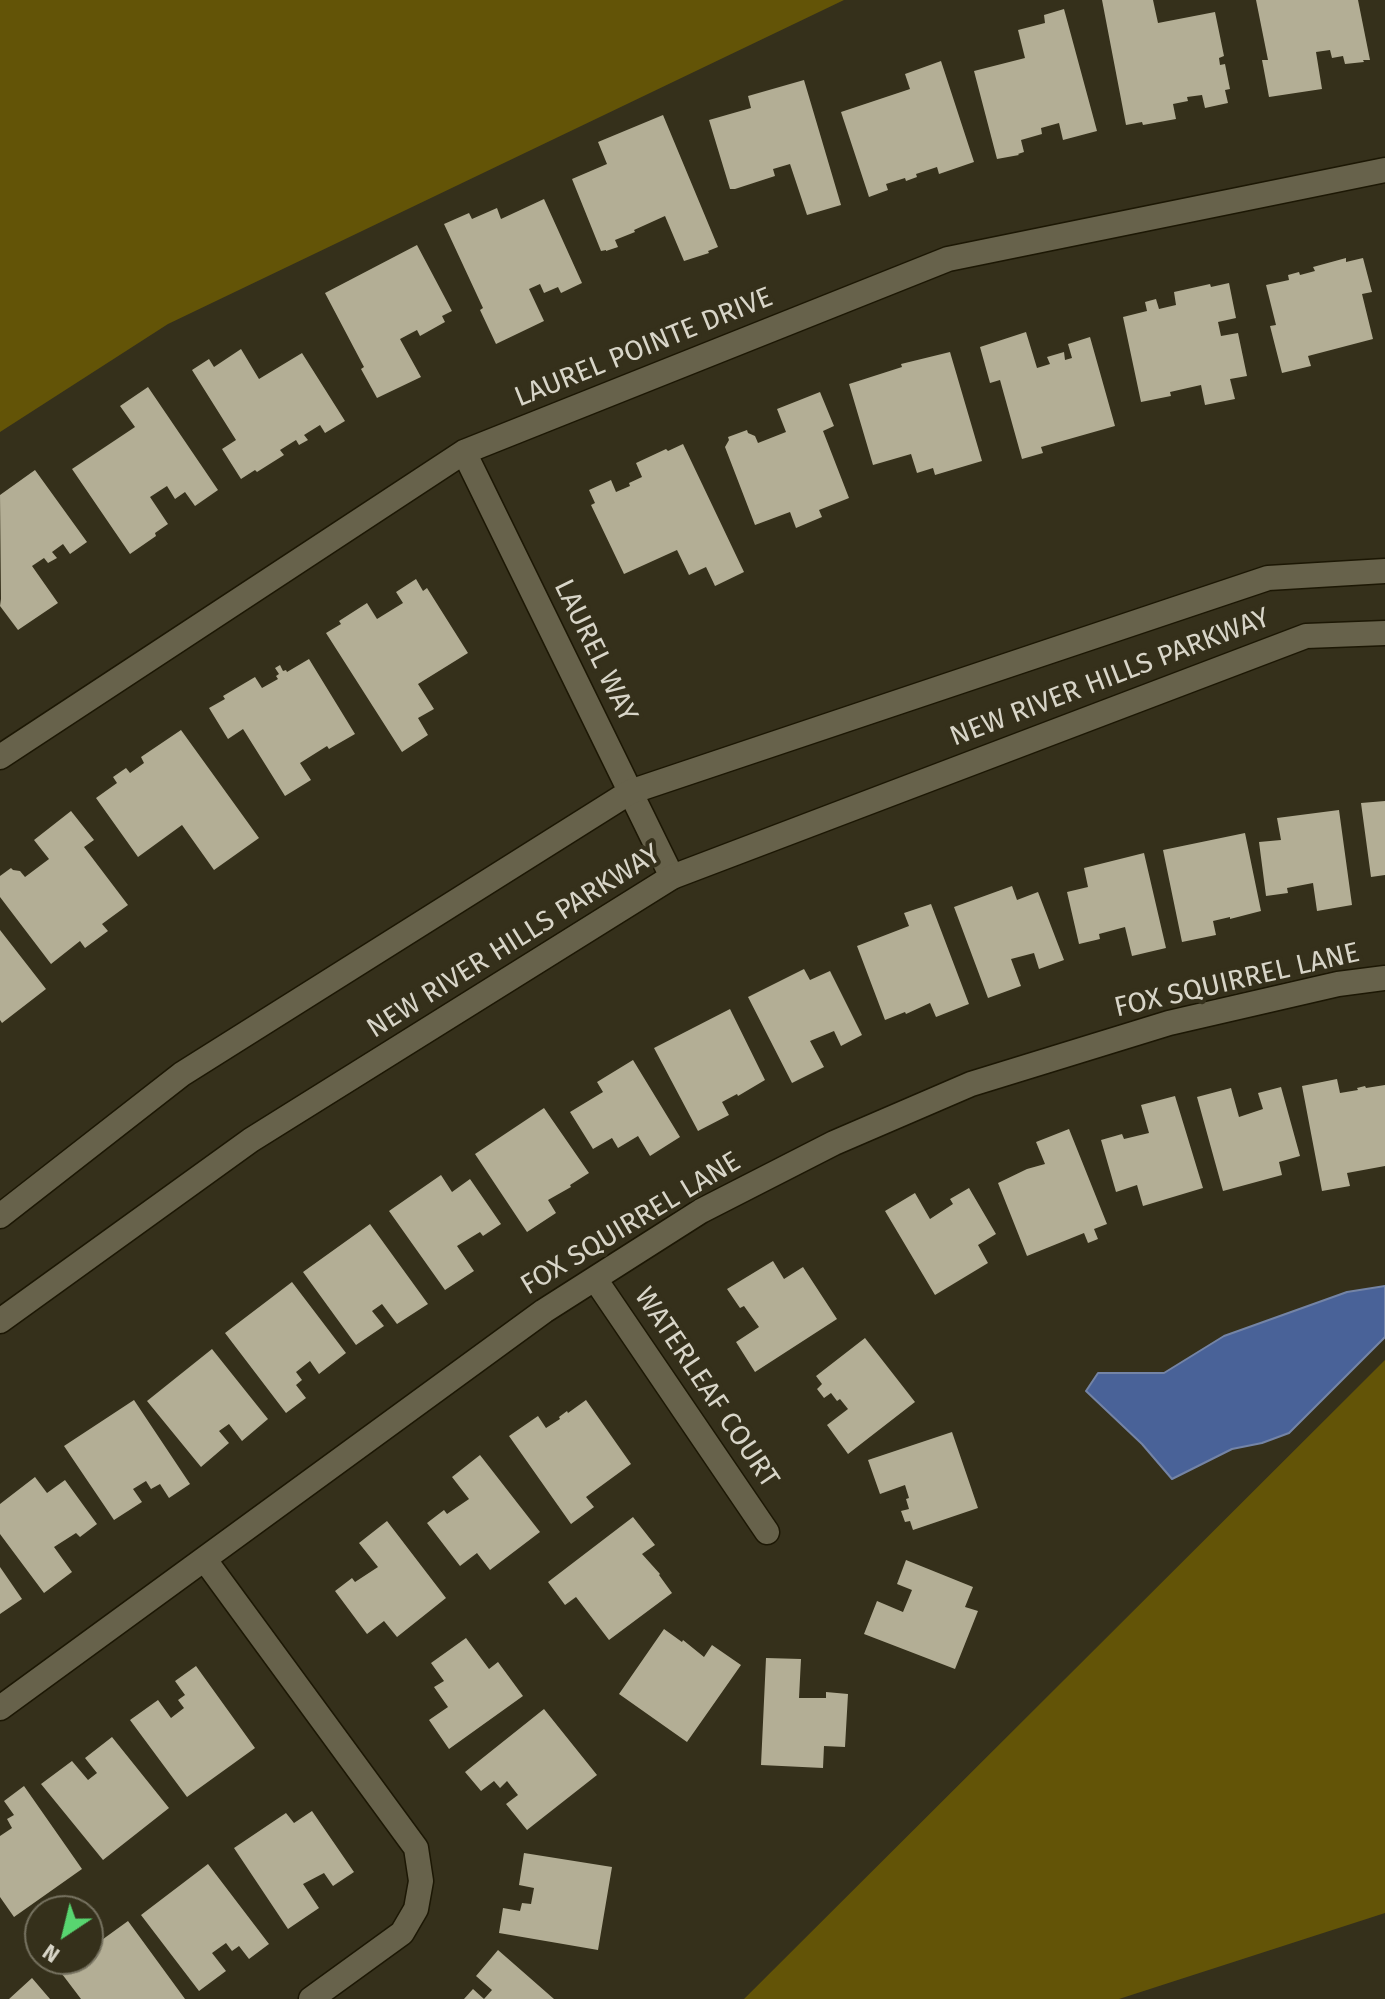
<!DOCTYPE html>
<style>
body{margin:0}
#map{position:relative;width:1385px;height:1999px;overflow:hidden;background:#35301b;font-family:"Fira Sans",sans-serif}
canvas{display:block}
.north{position:absolute;left:24px;top:1895px;width:80px;height:80px;box-sizing:border-box;background:#35301b;border:2px solid #767260;border-radius:50%;rotate:215deg;font-size:22px;font-weight:700;line-height:32px;text-align:center;color:#d8d5c8}
.north::after{content:'';display:block;margin:auto;width:28px;height:36px;background:#58d570;clip-path:polygon(50% 0,100% 100%,50% 72%,0 100%)}
</style>
<div id="map">
<canvas width="1385" height="1999"></canvas>
<div class="north">N</div>
</div>
<script>
const context = document.querySelector('canvas').getContext('2d');
context.lineJoin = 'round';
function fillPath(path, color) {
  context.fillStyle = color;
  context.fill(path, 'evenodd');
}
function strokePath(path, color, width, dash) {
  context.strokeStyle = color;
  context.lineWidth = width;
  context.lineCap = dash ? 'butt' : 'round';
  context.setLineDash(dash || []);
  context.stroke(path);
}
function write(font, color, halo, rows, align = 'center') {
  context.font = font + ' "Fira Sans",sans-serif';
  context.lineWidth = 8;
  context.setLineDash([]);
  context.textBaseline = 'middle';
  context.strokeStyle = halo;
  context.fillStyle = color;
  for (const [text, x, y, turn = 0] of rows) {
    context.save();
    context.translate(x, y);
    context.rotate((+turn || 0) * Math.PI / 180);
    context.textAlign = isNaN(turn) ? turn : align;
    if (halo) context.strokeText(text, 0, 0);
    context.fillText(text, 0, 0);
    context.restore();
  }
}
fillPath(new Path2D(`
 M0 0H844L168 324 0 432Z
 M1385 1360V1913L1119 1999H744Z`), '#635407');
const water = new Path2D(`
 M1385 1286V1337L1289 1433 1262 1443 1232 1449 1172 1479 1142 1444 1086 1391 1098 1373H1164L1224 1336 1347 1292Z`);
fillPath(water, '#496298');
strokePath(water, '#7484a6', 2);
fillPath(new Path2D(`
 M1102 0H1153L1158 23 1215 12 1224 56 1219 58 1220 65 1225 64 1230 89 1225 90 1228 103 1205 108 1202 95 1187 97 1188 101 1173 104 1176 119 1143 125 1142 122 1126 125Z
 M1256 0H1358L1370 60H1363L1364 62 1345 64 1343 56 1332 58 1330 50 1316 52 1322 89 1269 97 1262 60H1268Z
 M1064 9 1097 131 1063 140 1059 123 1041 128 1042 134 1021 140 1024 152 1018 154 1019 155 997 159 974 71 1025 58 1018 30 1045 23 1044 15Z
 M941 61 974 162 939 174 937 167 916 174 917 177 906 181 905 178 886 184 888 190 869 197 841 112 910 89 905 74Z
 M804 80 841 205 807 215 790 164 773 169 775 176 735 189H730L709 120 751 108 748 96Z
 M663 115 718 247 708 251 709 253 684 261 665 216 634 230 635 232 615 240 618 247 606 251V250L601 251 572 179 607 164 598 142Z
 M544 199 582 283 561 293 558 287 544 293 540 284 529 289 544 321 496 344 480 310 483 308 444 224 469 213 472 219 497 208 501 219Z
 M417 245 452 311 442 316 445 322 420 336 417 330 400 339 421 377 377 398 361 369 364 367 325 293Z
 M1346 258V262L1363 258 1372 292 1362 294 1373 339 1308 356 1311 366 1282 373 1270 326 1276 325 1266 285 1289 280 1288 275 1299 272 1300 275 1315 271 1313 267Z
 M1229 283 1236 318 1218 322 1221 336 1238 333 1247 376 1230 379 1235 399 1205 405 1201 385 1170 392 1171 396 1141 402 1123 317 1147 311 1145 302 1156 299 1159 309 1176 305 1174 292 1210 284 1211 287Z
 M1026 332 1037 368 1050 364 1047 357 1064 352 1065 360 1072 358 1068 344 1090 337 1115 426 1041 447 1043 453 1022 459 1000 380 990 383 980 347Z
 M241 349 259 379 302 353 345 421 325 433 320 425 304 435 308 440 299 445 296 440 280 450 284 455 257 472 255 470 241 479 222 449 236 440 192 370 209 359 214 367Z
 M950 352 982 461 935 475 933 468 917 473 911 454 873 465 849 384 902 367 901 364Z
 M148 387 218 490 195 506 185 492 175 499 167 486 150 497 168 524 155 533 156 536 130 554 72 469 135 427 120 406Z
 M820 392 834 426 823 431 849 498 819 510 822 517 796 528 790 512 755 525 725 447 729 440 728 437 747 430 748 433 755 436 758 443 786 432 777 409Z
 M683 444 744 572 715 586 706 567 689 575 677 550 624 574 591 505 595 503 589 490 611 480 616 492 630 486 629 483 642 477 636 463 666 449 668 451Z
 M35 470 87 542 70 554 63 544 52 552 57 558 48 563 44 558 32 566 58 603 18 630 0 606 1 599 0 495Z
 M416 579 423 591 427 588 468 653 418 684 434 709 418 718 428 735 402 752 326 633 341 624 339 621 367 603 377 619 403 603 396 592Z
 M309 659 355 734 329 749 327 746 300 763 311 780 285 796 243 729 228 739 209 708 225 699 223 696 255 677 262 688 278 679 276 676 279 674 275 668 280 665 283 671 286 670 287 672Z
 M181 730 259 838 214 870 182 825 138 857 96 798 117 783 113 777 126 768 130 773 144 763 141 757Z
 M1385 801V875L1371 877 1361 803Z
 M1339 810 1352 905 1317 911 1313 883 1287 888 1288 893 1266 896 1259 842 1281 840 1277 818Z
 M71 811 94 840 84 847 128 905 102 924 108 931 85 948 80 941 51 964 0 897V876L11 868 13 870 20 871 25 877 49 859 34 840Z
 M1245 833 1261 911 1230 919V917L1213 921 1216 935 1182 942 1163 850Z
 M1144 853 1166 948 1132 956 1125 927 1099 934 1100 939 1079 944 1067 892 1088 887 1084 868Z
 M1012 886 1017 900 1038 892 1064 960 1039 969 1034 953 1011 959 1021 986 988 998 954 907Z
 M931 904 969 1004 936 1017 930 1003 906 1014 905 1012 885 1020 857 946 909 926 904 913Z
 M0 930 46 989 2 1023 0 1020Z
 M804 969 810 980 830 971 862 1035 841 1046 834 1031 810 1041 824 1067 792 1083 748 997Z
 M730 1009 765 1080 738 1096 737 1094 722 1102 729 1115 698 1131 654 1048Z
 M633 1060 680 1137 650 1156 638 1136 618 1148 612 1138 593 1149 570 1112 603 1092 597 1082Z
 M1337 1079 1340 1093 1358 1090 1357 1088 1365 1086 1366 1088 1385 1085V1166L1347 1173 1350 1186 1322 1191 1302 1086Z
 M1281 1087 1300 1156 1279 1162 1282 1175 1223 1191 1197 1097 1231 1088 1239 1117 1263 1109 1258 1093Z
 M1175 1096 1203 1188 1143 1206 1137 1185 1116 1192 1101 1140 1122 1134 1124 1139 1149 1133 1141 1105Z
 M544 1108 589 1173 570 1185 571 1187 548 1200 556 1213 527 1232 475 1154Z
 M1069 1129 1107 1224 1094 1229 1098 1239 1088 1243 1084 1233 1027 1256 998 1183 1027 1169 1045 1164 1036 1142Z
 M441 1175 452 1192 470 1179 501 1224 483 1236 480 1232 457 1246 474 1271 445 1290 389 1211Z
 M969 1188 996 1234 978 1245 988 1263 935 1295 885 1211 915 1193 930 1219 953 1204 950 1199Z
 M370 1224 428 1304 397 1324 382 1304 372 1311 384 1326 356 1345 303 1272Z
 M773 1261 784 1279 803 1267 837 1319 755 1372 736 1342 759 1327 744 1306 740 1308 727 1289Z
 M292 1282 346 1353 319 1374 310 1361 296 1372 302 1380 296 1385 306 1398 286 1413 225 1333Z
 M865 1338 915 1402 848 1454 827 1425 848 1409 840 1399 837 1401 831 1393 824 1398 817 1389 822 1384 816 1376Z
 M212 1349 268 1419 242 1441 229 1424 219 1431 229 1443 201 1467 147 1401Z
 M134 1400 190 1484 169 1498 160 1484 151 1489 146 1481 133 1489 142 1502 114 1520 64 1446Z
 M586 1400 631 1464 586 1497 594 1507 571 1524 509 1436 538 1416 546 1428 560 1419 559 1417 567 1411 568 1413Z
 M952 1432 978 1508 913 1530 910 1521 905 1522 901 1511 909 1509 906 1499 909 1498 905 1485 880 1494 868 1460Z
 M480 1455 540 1532 490 1570 477 1553 460 1566 427 1523 444 1510 447 1514 469 1499 452 1477Z
 M35 1477 47 1493 65 1480 97 1524 80 1537 76 1533 54 1547 72 1572 44 1593 0 1534V1504Z
 M633 1517 655 1545 642 1554 660 1574 659 1575 672 1593 609 1640 576 1597 565 1605 548 1582Z
 M387 1521 446 1598 397 1637 384 1621 367 1634 335 1591 352 1578 355 1582 378 1567 359 1543Z
 M906 1560 973 1587 965 1607 978 1611 955 1669 864 1634 877 1601 903 1612 912 1590 897 1584Z
 M0 1567 22 1599 0 1614Z
 M664 1629 682 1642 683 1640 704 1657 712 1645 741 1665 687 1742 619 1694Z
 M466 1638 489 1669 498 1662 523 1696 449 1749 429 1720 448 1707 434 1687 444 1681 431 1663Z
 M766 1658 801 1659 799 1698H826V1692L848 1694 845 1747 824 1746 823 1768 761 1765Z
 M196 1666 255 1748 187 1797 130 1720 158 1700 171 1718 184 1708 178 1700 185 1695 175 1681Z
 M544 1709 597 1775 527 1830 506 1804 518 1795 507 1781 500 1788 494 1781 481 1791 465 1772Z
 M112 1737 169 1808 103 1860 41 1784 72 1761 88 1780 97 1773 85 1758Z
 M24 1786 82 1869 14 1917 0 1897V1836L12 1828 7 1819 14 1815 4 1801Z
 M312 1811 354 1872 333 1886 324 1873 303 1884 319 1908 288 1929 234 1848 286 1813 294 1823Z
 M524 1853 612 1867 598 1950 499 1933 503 1908 520 1911 522 1903 531 1904 534 1888 519 1885Z
 M208 1864 269 1944 249 1959 239 1946 232 1951 226 1943 212 1953 226 1971 199 1991 141 1915Z
 M128 1921 185 1999H81L59 1970 75 1959H88V1950Z
 M498 1950 554 1999H464L473 1989 484 1999 492 1990 476 1976Z
 M32 1978 50 1999H9Z`), '#b3ae95');
const minor = new Path2D(`
 M464 452 672 877
 M0 757 464 452 948 259 1385 170
 M595 1279 767 1532
 M205 1560 416 1848 421 1881 416 1909 402 1933 311 1999
 M0 1708 544 1311 701 1211 834 1143 971 1084 1169 1023 1338 984 1385 978`);
const tertiary = new Path2D(`
 M0 1216 182 1074 630 792 1268 578 1385 571
 M0 1321 251 1140 672 877 1306 636 1385 633`);
strokePath(minor, '#1c1704', 27);
strokePath(tertiary, '#1c1704', 27);
strokePath(minor, '#67624b', 24);
strokePath(tertiary, '#67624b', 24);
write('28px', '#d8d5c8', '#35301b', [
 ["LAUREL POINTE DRIVE",644,348,-22],
 ["LAUREL WAY",595,651,64],
 ["NEW RIVER HILLS PARKWAY",1110,678,-21],
 ["NEW RIVER HILLS PARKWAY",514,942,-32],
 ["FOX SQUIRREL LANE",1237,981,-13],
 ["FOX SQUIRREL LANE",631,1224,-31],
 ["WATERLEAF COURT",706,1388,56]
]);
</script>
